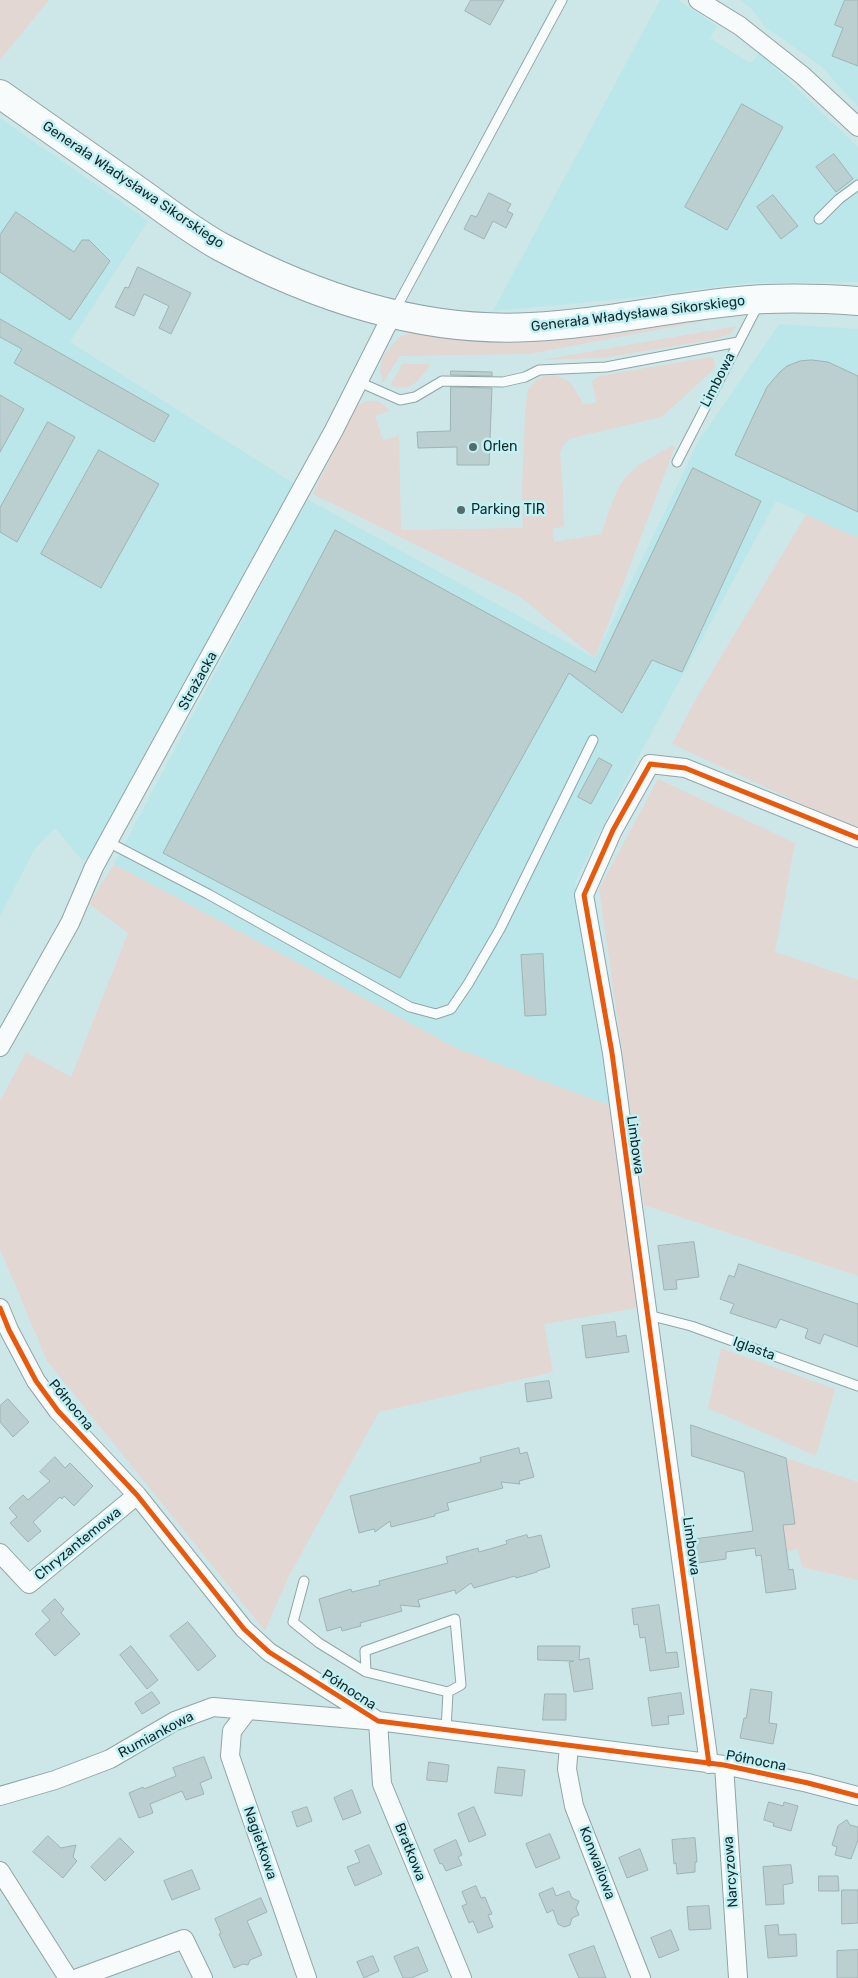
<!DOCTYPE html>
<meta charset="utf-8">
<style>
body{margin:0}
canvas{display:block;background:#cde6e8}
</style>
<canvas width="858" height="1978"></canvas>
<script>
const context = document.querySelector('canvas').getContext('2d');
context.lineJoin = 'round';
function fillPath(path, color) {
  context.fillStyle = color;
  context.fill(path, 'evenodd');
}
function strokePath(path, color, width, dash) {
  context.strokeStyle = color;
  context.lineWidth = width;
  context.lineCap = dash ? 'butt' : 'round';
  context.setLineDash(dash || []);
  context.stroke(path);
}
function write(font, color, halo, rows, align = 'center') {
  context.font = font + ' Rubik,sans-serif';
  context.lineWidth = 5;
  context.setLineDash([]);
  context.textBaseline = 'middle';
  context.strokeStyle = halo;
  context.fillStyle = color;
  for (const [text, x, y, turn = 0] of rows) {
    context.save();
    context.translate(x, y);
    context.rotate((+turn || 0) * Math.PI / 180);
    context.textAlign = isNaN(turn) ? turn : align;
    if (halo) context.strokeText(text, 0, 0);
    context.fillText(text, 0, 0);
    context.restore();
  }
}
fillPath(new Path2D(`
 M660 0H678L717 26 710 38 750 63 760 53 858 147V282L746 283 621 299 493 311Z
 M740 0H858V107L821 66 765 27 750 7Z
 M0 118 148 221 70 342 295 484 91 858 82 860 55 828 34 850 0 916Z
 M779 324 858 329V538L776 501 625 782 575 882 611 1106 458 1049 114 864 307 499 595 658 698 442Z`), '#bce7ea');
fillPath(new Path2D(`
 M0 0H49L0 60Z
 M735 315 529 354 400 356 383 383 380 370 382 358 398 338 406 334 417 333 481 337Z
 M737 326 730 334 716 339 602 358 541 360Z
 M710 357 714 359 715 366 713 370 662 417 572 438C565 442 562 446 560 454L563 491 564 527 553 528 554 542 601 534C608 517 613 494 624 479 636 464 656 455 673 445L675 447 595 658 519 596 313 494 354 409C365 398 380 397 389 411L375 416 383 440 399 436 401 530 523 528 522 491 525 413 528 389 536 380 544 376 554 375 565 379 572 384 583 404 596 403 592 381 599 376Z
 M402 364H431C418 381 413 392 390 386Z
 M806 515 858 538V830L672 744 697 697Z
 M658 779 795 843 775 952 858 980V1276L644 1205 599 889Z
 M114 864 458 1049 611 1106 637 1308 544 1324 553 1372 379 1412 288 1578 265 1631 47 1361 0 1249V1101L26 1052 71 1077 128 933 89 904Z
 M721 1348 835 1389 816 1456 708 1408Z
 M786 1458 858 1482V1580L802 1567 798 1549 786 1552 783 1525 795 1523Z`), '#e3d7d4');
const building = new Path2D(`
 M471 0H504L490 25 465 11Z
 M845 0H858V66L832 56 843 28 835 25Z
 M742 104 783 127 727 230 685 207Z
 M834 154 853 179 836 192 816 167Z
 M489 193 511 204 507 211 513 214 506 228 493 221 484 239 464 229 471 215 476 217Z
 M773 195 798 226 781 239 757 207Z
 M16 212 74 252 82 240H89L110 261 70 320 0 272V235Z
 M138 267 191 293 171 334 159 328 169 306 144 294 134 316 115 307 125 287 128 288Z
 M0 319 169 415 154 442 14 363 22 349 0 337Z
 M812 360 828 362 858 376V512L735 455 767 387 780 372 787 366 800 361Z
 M451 371 492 372V376L451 375Z
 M451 387 492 388 489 465H457V447L418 448 417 432 450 431Z
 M0 395 24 409 0 452Z
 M48 422 75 437 17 542 0 532V508Z
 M99 450 159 484 101 588 41 554Z
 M693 468 761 501 682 672 652 660 622 713 569 673 400 978 163 853 335 530 595 672Z
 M599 758 612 765 591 804 578 797Z
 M543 954 546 1015 525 1016 521 955Z
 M694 1242 699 1277 676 1280 677 1289 664 1290 658 1246Z
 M739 1264 858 1304V1347L824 1334 820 1344 805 1338 808 1329 780 1319 776 1328 730 1313 734 1304 720 1299 729 1275 734 1277Z
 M615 1322 617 1337 626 1335 629 1352 586 1358 582 1326Z
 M549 1381 552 1398 527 1402 525 1384Z
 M8 1399 29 1422 13 1437 0 1422V1406Z
 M691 1425 786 1458 795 1524 783 1525 789 1570 793 1569 796 1589 766 1593 761 1555 756 1556 755 1548 726 1552V1559L698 1563 694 1539 753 1531 744 1472 692 1456Z
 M519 1448 520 1454 527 1452 534 1477 519 1481 520 1484 501 1482 503 1488 447 1503 449 1510 435 1514V1516L391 1527 390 1521 375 1532 374 1529 359 1533 350 1496 481 1462 480 1458Z
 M55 1457 65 1468 70 1463 93 1486 74 1506 64 1496 62 1499 60 1497 33 1522 41 1531 28 1542 10 1523 17 1517 9 1508 23 1495 28 1500 50 1481 40 1472Z
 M527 1535 528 1538 541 1535 550 1567 537 1571V1572L516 1578 515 1576 474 1588 471 1583 456 1594 455 1590 418 1600 420 1607 400 1605 402 1611 360 1623 361 1626 342 1631 341 1627 327 1631 319 1599 351 1589 352 1592 380 1585 379 1581 448 1563 446 1557 478 1548 479 1552 507 1544 506 1541Z
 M55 1599 64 1609 61 1613 80 1634 55 1656 35 1634 50 1620 42 1611Z
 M659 1605 666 1653 677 1652 679 1667 650 1671 645 1637 640 1638 638 1624 634 1625 632 1609Z
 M188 1622 216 1656 198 1671 170 1636Z
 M131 1646 158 1680 147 1689 120 1655Z
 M538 1646H580L579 1660 589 1658 593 1689 574 1692 569 1662 574 1661 538 1660Z
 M751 1689 772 1692 769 1723 777 1724 773 1744 740 1738 744 1718H746Z
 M152 1692 160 1703 142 1714 135 1703Z
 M681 1693 684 1714 668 1716 669 1724 652 1726 648 1698Z
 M545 1694H566V1720H543Z
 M204 1757 212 1778 200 1783 204 1794 186 1800 182 1791 150 1804 153 1813 139 1818 129 1793 143 1787 144 1789 176 1776 173 1768Z
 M429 1762 449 1765 447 1782 427 1780Z
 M498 1767 525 1770 522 1796 495 1793Z
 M352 1790 361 1813 343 1820 334 1798Z
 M769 1802 783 1806 784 1802 798 1806 791 1831 773 1826 774 1823 764 1820Z
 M307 1807 312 1821 297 1827 292 1812Z
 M474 1807 486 1835 469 1842 458 1814Z
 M847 1820 850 1825 858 1827V1840L851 1859 835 1855 837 1847 832 1845 838 1826Z
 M550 1834 560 1858 536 1868 526 1844Z
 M48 1836 61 1848 76 1845 73 1857 77 1861 63 1878 33 1852Z
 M120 1838 134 1852 105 1881 91 1867Z
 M695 1838 697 1862H695V1872L677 1874 676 1863 674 1864 672 1840Z
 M456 1840 462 1855 458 1857 462 1865 446 1871 442 1863 440 1864 434 1850Z
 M369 1845 382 1874 355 1886 347 1867 360 1862 355 1851Z
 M640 1849 648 1870 627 1878 619 1858Z
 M791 1865 793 1883 783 1885 784 1904 766 1905 763 1867Z
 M192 1870 200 1889 172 1900 164 1881Z
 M819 1876H838L839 1891H819Z
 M476 1886 481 1898 485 1897 492 1914 488 1915 493 1927 478 1933 473 1921 469 1923 462 1906 467 1904 462 1892Z
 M553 1888 556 1896 569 1891 572 1898 579 1901 576 1908 579 1915 572 1918 570 1925 564 1927 558 1924 553 1910 547 1913 539 1894Z
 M842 1890H858V1923L842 1924Z
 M261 1898 267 1912 247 1921 262 1955 250 1960 248 1965 243 1964 234 1968 219 1934 221 1933 215 1919Z
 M709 1906 711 1929 689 1930 687 1907Z
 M778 1925 779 1935 796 1934 797 1956 768 1958 765 1926Z
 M671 1930 679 1950 659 1958 651 1938Z
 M594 1946 606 1978H579L569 1955Z
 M418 1947 428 1971 411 1978H403L394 1957Z
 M858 1950V1978H837V1951Z
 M373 1956 379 1971 364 1978 357 1962Z`);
fillPath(building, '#bbcfd1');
strokePath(building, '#9fb3b4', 1);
const service = new Path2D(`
 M819 219 839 199 858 185
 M395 310 562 0
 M359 382 400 400 415 397 442 381 503 382 525 377 539 370 606 367 738 342
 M677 462 758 305
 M108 842 208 894 410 1007 436 1014 451 1009 468 984 500 929 593 740
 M648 1315 691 1326 858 1386
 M304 1581 293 1622 319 1643 366 1672 448 1692 446 1730
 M366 1672 365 1651 455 1619 461 1685 448 1692`);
const minor = new Path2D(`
 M698 0 740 26 802 75 858 127
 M0 1047 70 923 94 867 334 430 393 313
 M0 1308 9 1330 36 1381 58 1411 137 1495 244 1629 269 1652 378 1721 724 1765 808 1783 858 1796
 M0 1553 29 1584 137 1495
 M248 1710 232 1731 230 1756 307 1978
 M569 1746 567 1769 574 1806 641 1978
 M709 1764 612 1053 584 895 613 830 650 764 685 768 858 838
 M724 1765 738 1978
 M0 1796 55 1780 110 1759 175 1721 213 1707 378 1721 382 1784 462 1978
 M0 1871 68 1978
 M78 1978 184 1939 203 1978`);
const primary = new Path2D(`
 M0 94C46 126 91 158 137 190 164 209 192 231 221 247 315 297 423 333 531 327 598 324 662 309 729 302 772 297 815 298 858 301`);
strokePath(service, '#90a5a6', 11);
strokePath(minor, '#90a5a6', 20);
strokePath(primary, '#90a5a6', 30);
strokePath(service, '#f8fbfc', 9);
strokePath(minor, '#f8fbfc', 18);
strokePath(primary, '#f8fbfc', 28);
strokePath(new Path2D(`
 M0 1308 9 1330 36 1381 58 1411 137 1495 244 1629 269 1652 378 1721 724 1765 808 1783 858 1796
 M709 1764 612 1053 584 895 613 830 650 764 685 768 858 838`), '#e8590c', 5);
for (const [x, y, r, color] of [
 [473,447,5,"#556a6c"],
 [461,510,5,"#556a6c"]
]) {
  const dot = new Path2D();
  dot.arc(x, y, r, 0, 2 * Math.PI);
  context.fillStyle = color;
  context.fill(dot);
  strokePath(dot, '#c1f1f4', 2);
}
write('14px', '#152829', '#c1f1f4', [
 ["Generała Władysława Sikorskiego",133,185,34],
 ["Generała Władysława Sikorskiego",638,314,-7],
 ["Limbowa",718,380,-63],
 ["Strażacka",198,681,-61],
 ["Limbowa",635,1145,82],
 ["Iglasta",754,1349,20],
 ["Północna",71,1405,50],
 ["Chryzantemowa",78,1544,-39],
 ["Limbowa",691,1546,82],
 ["Północna",349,1690,33],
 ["Rumiankowa",156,1735,-28],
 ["Północna",756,1761,11],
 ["Nagietkowa",260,1843,71],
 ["Bratkowa",410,1852,68],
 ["Konwaliowa",597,1863,69],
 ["Narcyzowa",731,1872,-94]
]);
write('14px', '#152829', '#c1f1f4', [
 ["Orlen",483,447],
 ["Parking TIR",471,510]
], 'left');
</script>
